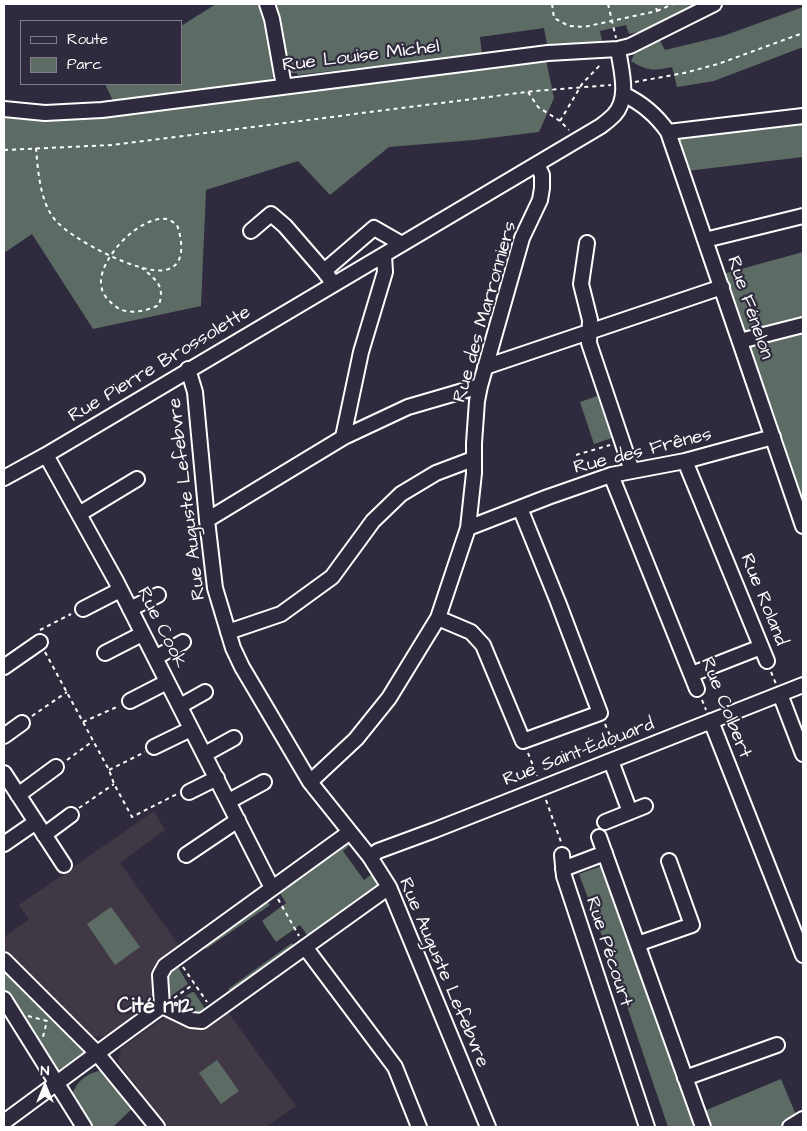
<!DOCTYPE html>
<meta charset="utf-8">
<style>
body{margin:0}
#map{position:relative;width:807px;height:1131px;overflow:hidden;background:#2f2a3d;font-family:"Architects Daughter",sans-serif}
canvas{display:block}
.frame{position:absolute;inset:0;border:5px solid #fff;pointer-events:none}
.legend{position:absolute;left:20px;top:20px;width:162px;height:65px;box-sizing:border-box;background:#2f2a3d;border:1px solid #827f8b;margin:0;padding:6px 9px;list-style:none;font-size:15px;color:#fff}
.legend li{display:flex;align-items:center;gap:10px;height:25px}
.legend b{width:25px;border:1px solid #827f8b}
.north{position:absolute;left:20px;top:1061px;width:50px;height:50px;-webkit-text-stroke:4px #2f2a3d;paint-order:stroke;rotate:0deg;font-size:14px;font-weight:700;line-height:20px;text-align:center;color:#fff}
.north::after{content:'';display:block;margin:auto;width:18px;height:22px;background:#fff;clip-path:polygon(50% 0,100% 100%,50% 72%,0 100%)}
</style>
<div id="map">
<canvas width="807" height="1131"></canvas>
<div class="frame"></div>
<ul class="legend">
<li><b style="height:6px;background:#2f2a3d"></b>Route</li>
<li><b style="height:14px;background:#5c6c64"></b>Parc</li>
</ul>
<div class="north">N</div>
</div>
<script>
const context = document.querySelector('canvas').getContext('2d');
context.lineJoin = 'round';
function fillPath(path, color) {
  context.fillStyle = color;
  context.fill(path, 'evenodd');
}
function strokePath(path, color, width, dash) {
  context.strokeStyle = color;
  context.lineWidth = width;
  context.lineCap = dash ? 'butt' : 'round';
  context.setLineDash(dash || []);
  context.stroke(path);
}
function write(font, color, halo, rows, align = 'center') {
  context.font = font + ' "Architects Daughter",sans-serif';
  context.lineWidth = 4.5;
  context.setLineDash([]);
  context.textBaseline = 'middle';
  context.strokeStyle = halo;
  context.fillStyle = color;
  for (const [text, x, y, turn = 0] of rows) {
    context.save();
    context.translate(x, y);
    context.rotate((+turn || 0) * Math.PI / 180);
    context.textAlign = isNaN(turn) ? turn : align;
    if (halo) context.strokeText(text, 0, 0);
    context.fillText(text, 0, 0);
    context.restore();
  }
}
fillPath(new Path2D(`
 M154 811 165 830 120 863 180 947 155 965V1002L109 1036 89 1037 4 950V937L29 919 19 905Z
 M227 1011 296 1106 266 1127H167L118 1062 121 1048 165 1017 202 1030Z`), '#413845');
fillPath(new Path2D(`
 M216 4H260L269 32 277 72 269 82 114 103 105 84H181V26Z
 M275 4H696L643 31 629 34 626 25 600 31 602 41 593 43 547 44 544 28 480 37 482 54 297 75V73H290L287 68 281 19Z
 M803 7V47L714 81 677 87 672 67C654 71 647 71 631 61L636 51 658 37 665 50 723 36Z
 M546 60 554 98 539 132 474 140 389 147 330 195 298 161 206 190 201 306 93 329 32 234 4 253V114Z
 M803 122V157L687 171 677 143 679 137Z
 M803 252V320L743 333 723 274Z
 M803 331V505L747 346Z
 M597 396 612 438 594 444 580 402Z
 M348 840 351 844 343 851 364 880 372 874 381 889 310 939 300 925 276 942 262 921 286 903 278 890Z
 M604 865 698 1127H668L615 971 579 874Z
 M267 901 270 905 206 949 203 946Z
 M111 907 140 947 115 965 87 924Z
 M292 943 294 947 230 992 228 989Z
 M4 965 87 1051 59 1070 54 1068 4 991Z
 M178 967 188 984 168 998 167 975Z
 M192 992H194L206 1010C205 1010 201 1014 199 1014 192 1017 177 1010 174 1004Z
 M217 1060 239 1091 221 1104 199 1073Z
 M104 1070 135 1106 113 1127H91L72 1095C77 1080 88 1072 104 1070Z
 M781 1079 796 1115 786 1122 782 1127H710L704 1111Z`), '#5c6c64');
const minor = new Path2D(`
 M267 4 272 19 284 86
 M623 94C640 102 657 116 668 132L803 526
 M4 109 45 113 102 110 548 53 618 49 630 46 714 4
 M668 132 803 116
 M251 231 271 214 285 226 324 271
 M705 240 803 216
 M587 243 581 284 590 320 589 343 632 471
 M334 284 324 271 374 228 402 244
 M740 341 803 325
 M485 367 722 287
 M188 369 195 392 207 520 215 588 233 648 242 667 310 782 370 857 389 887 488 1127
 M343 437 361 352 385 272 384 255
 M46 455 116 581 272 888
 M685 461 767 661
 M611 475 697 689
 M4 478 46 455 601 126C605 123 610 119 614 115 630 98 621 70 618 49
 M79 514 137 479
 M207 520 344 437 408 407 480 386
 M468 528 548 497 611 475 685 461 773 437
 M83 609 120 590
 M130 609 158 595
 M438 618 471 632 483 645 523 741 600 713 558 602 520 508
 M228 632 281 614 332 577 373 521 401 494 436 473 473 459
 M105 653 142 634
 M155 658 183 642
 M4 667 40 642
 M692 674 761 647
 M780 694 803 754
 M130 701 167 682
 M180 706 205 692
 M711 721 803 955
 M4 736 22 723
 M154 747 191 729
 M205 754 234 738
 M611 761 630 812
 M4 773 64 865
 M310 782 356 739 389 698 438 618 468 528 474 473V443L477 401 480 386 522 238 540 200 542 188V175L537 164
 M189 792 217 778
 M18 795 56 767
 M229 801 264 782
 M605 822 645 806
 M44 835 71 815
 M599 837 703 1127
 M4 844 36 822
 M186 855 238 820
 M562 855 564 876 647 1127
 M370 857 378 851 435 830 803 685
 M563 869 605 853
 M638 946 643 942 692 925 669 861
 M305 947 395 1067 419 1127
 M4 960 96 1052 157 1127
 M4 999 84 1127
 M162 1006 191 1020 202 1021 389 887
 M162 1006 160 975 165 966 350 832
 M685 1078 777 1045
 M4 1122C57 1083 109 1044 162 1006
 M790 1127 803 1119`);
strokePath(minor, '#fff', 18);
strokePath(new Path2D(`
 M552 4 554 18 569 26 584 27 657 11 655 4
 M608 4 616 38
 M657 11 673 4
 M635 82 684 73 718 64 803 33
 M528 92 538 107 560 121 569 130
 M560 121 582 84 602 63
 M36 148C38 171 40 203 56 221 73 240 140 275 165 270 187 266 182 239 177 225 174 223 171 220 167 219 140 215 99 258 101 284 102 295 108 300 115 306 127 316 147 311 159 305 165 285 156 280 142 268
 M4 150 112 145 535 91 611 85
 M576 455 610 445
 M40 630 71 614
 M45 652 109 770 114 784 132 817 177 794
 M771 672 776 684
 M702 700 706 710
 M32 716 67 692
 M83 722 119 706
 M605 724 615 747
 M528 753 537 776
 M67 760 93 741
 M109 770 145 752
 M546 800 561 842
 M79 808 114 784
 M278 899 299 936
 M183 967 207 1002
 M174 998 194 984
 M28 1016 47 1021 43 1037`), '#fff', 2, [4, 4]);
strokePath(minor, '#2f2a3d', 14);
write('19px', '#fff', '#2f2a3d', [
 ["Rue Louise Michel",361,57,-7],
 ["Rue Fénelon",749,308,71],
 ["Rue des Marronniers",486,312,-74],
 ["Rue Pierre Brossolette",160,365,-31],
 ["Rue des Frênes",643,452,-14],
 ["Rue Auguste Lefebvre",188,499,-97],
 ["Rue Roland",763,600,68],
 ["Rue Cook",161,628,63],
 ["Rue Colbert",725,708,68],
 ["Rue Saint-Édouard",579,753,-21],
 ["Rue Pécourt",608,952,72],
 ["Rue Auguste Lefebvre",443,973,67]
]);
write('bold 21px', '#fff', '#2f2a3d', [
 ["Cité n°12",155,1008]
]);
</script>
